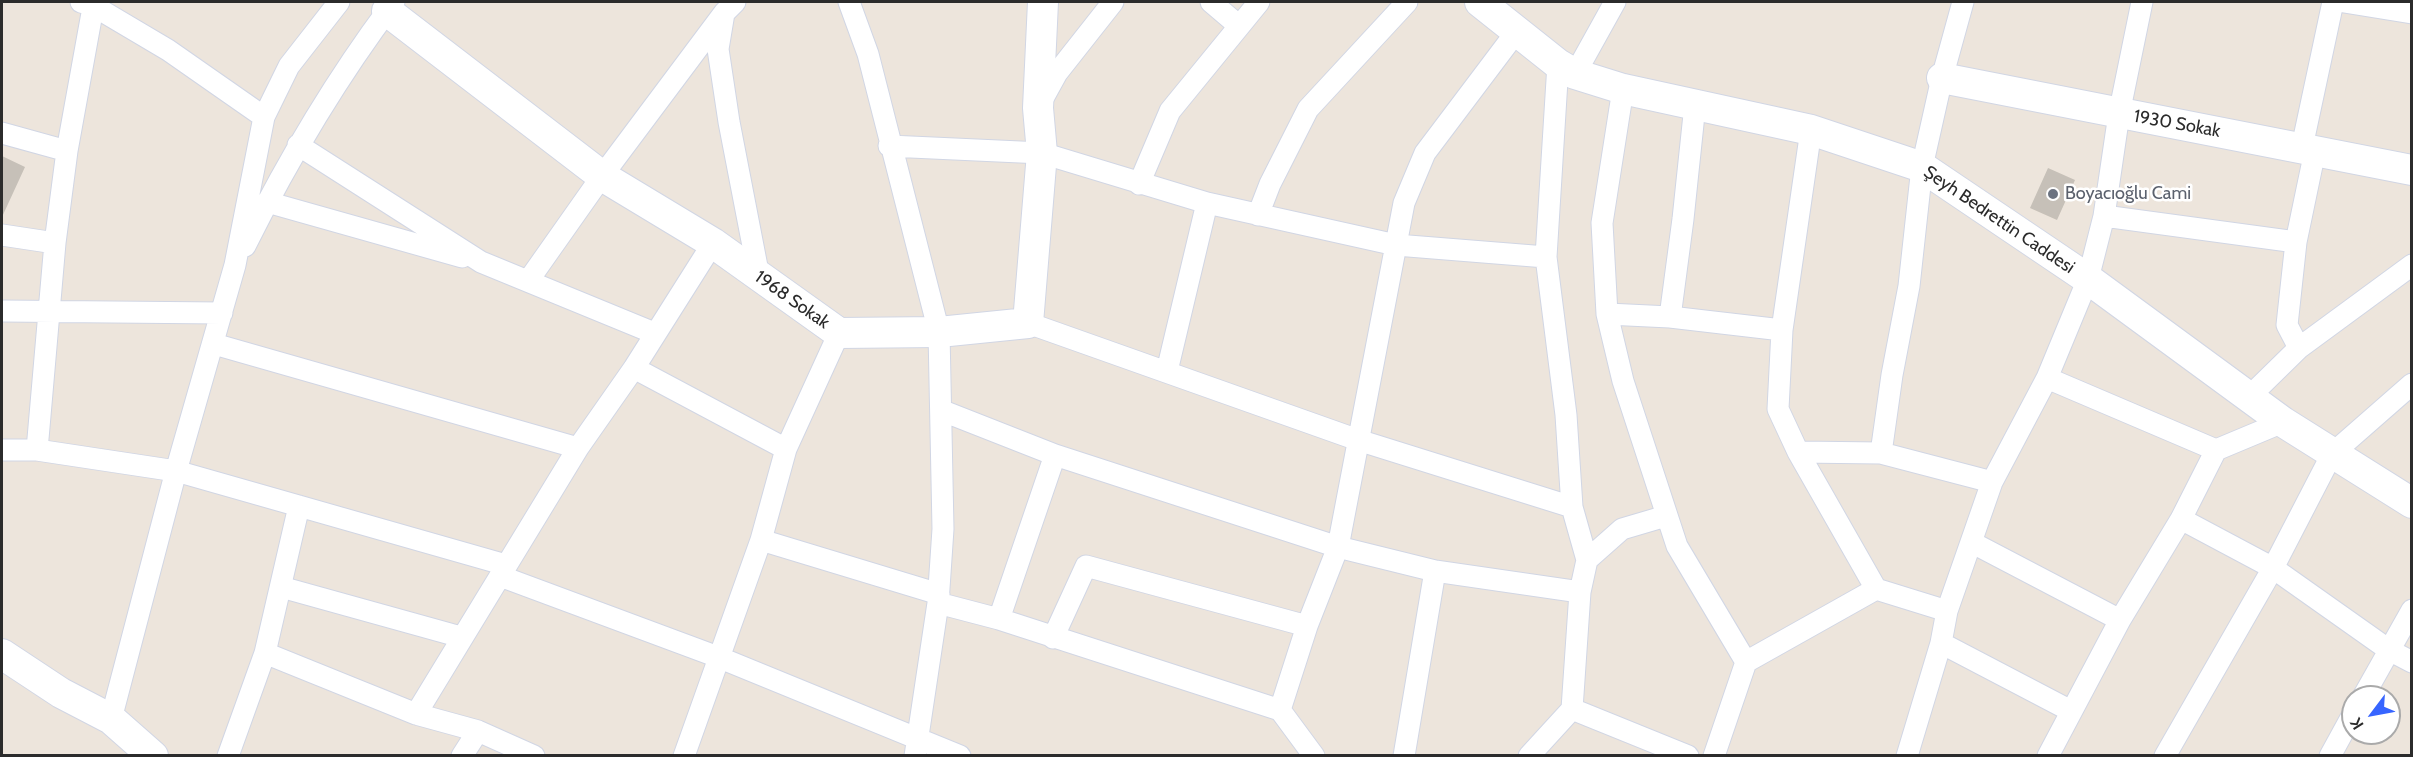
<!DOCTYPE html>
<meta charset="utf-8">
<style>
body{margin:0}
#map{position:relative;width:2413px;height:757px;overflow:hidden;background:#ede5dc;font-family:Cabin,sans-serif}
canvas{display:block}
.frame{position:absolute;inset:0;border:3px solid #2b2b2b;pointer-events:none}
.north{position:absolute;left:2341px;top:685px;width:60px;height:60px;box-sizing:border-box;background:#fff;border:2px solid #aaa;border-radius:50%;rotate:238deg;font-size:16px;font-weight:700;line-height:24px;text-align:center;color:#2b2b2b}
.north::after{content:'';display:block;margin:auto;width:21px;height:27px;background:#3765ff;clip-path:polygon(50% 0,100% 100%,50% 72%,0 100%)}
</style>
<div id="map">
<canvas width="2413" height="757"></canvas>
<div class="frame"></div>
<div class="north">K</div>
</div>
<script>
const context = document.querySelector('canvas').getContext('2d');
context.lineJoin = 'round';
function fillPath(path, color) {
  context.fillStyle = color;
  context.fill(path, 'evenodd');
}
function strokePath(path, color, width, dash) {
  context.strokeStyle = color;
  context.lineWidth = width;
  context.lineCap = dash ? 'butt' : 'round';
  context.setLineDash(dash || []);
  context.stroke(path);
}
function write(font, color, halo, rows, align = 'center') {
  context.font = font + ' Cabin,sans-serif';
  context.lineWidth = 5;
  context.setLineDash([]);
  context.textBaseline = 'middle';
  context.strokeStyle = halo;
  context.fillStyle = color;
  for (const [text, x, y, turn = 0] of rows) {
    context.save();
    context.translate(x, y);
    context.rotate((+turn || 0) * Math.PI / 180);
    context.textAlign = isNaN(turn) ? turn : align;
    if (halo) context.strokeText(text, 0, 0);
    context.fillText(text, 0, 0);
    context.restore();
  }
}
fillPath(new Path2D(`
 M2 156 25 167 2 217Z
 M2048 168 2075 180 2057 220 2030 208Z`), '#c6c0b8');
const street = new Path2D(`
 M81 2 92 5 168 50 264 117
 M735 2 724 13 718 49 729 122 759 277
 M849 2 868 54 939 332 943 529 938 603 915 756
 M1211 2 1238 25
 M2344 2 2412 13
 M1558 64 1546 257 1566 415 1572 507 1587 560
 M1575 74 1615 2
 M1623 89 1602 223 1607 314 1623 381 1677 546 1746 662 1714 756
 M1041 102 1057 73 1113 2
 M1811 130 1782 330 1778 409 1798 452 1876 589 1947 611
 M2 133 67 151
 M298 145 481 262 654 333
 M889 146 1042 153 1207 203 1396 245 1546 257
 M2302 147 2333 2
 M1139 184 1170 111 1259 2
 M267 202 462 257
 M1258 215 1270 184 1308 109 1407 2
 M2104 216 2296 242
 M2 235 55 243
 M245 246C289 158 335 80 394 2
 M528 281 602 176 724 13
 M2 311 222 313
 M1607 314 1670 317 1782 330
 M1670 317 1683 219 1695 105
 M1028 323 1358 440 1572 507
 M214 344 578 448
 M2299 348 2287 325 2296 242 2315 151
 M634 368 786 449
 M1167 371 1207 203
 M2047 378 2216 450
 M2250 396 2299 348 2412 265
 M943 411 1055 455 1338 547 1435 571 1580 592
 M2 450H37L176 471 506 565
 M37 450 55 243 67 151 94 2
 M1798 452 1881 453 1992 482
 M1881 453 1892 375 1909 286 1922 167 1942 78 1963 2
 M2181 519 2273 568 2389 650 2412 662
 M761 540 939 594
 M1971 542 2120 620
 M500 576 718 657 960 756
 M281 587 461 637
 M938 603 999 619 1280 710 1314 756
 M999 619 1055 455
 M1053 638 1086 566 1307 626
 M1941 643 2071 711
 M265 653 416 714 478 731 534 756
 M1746 662 1876 589
 M2363 697 2412 610
 M1572 709 1688 756
 M1280 710 1307 626 1338 547 1404 203 1425 153 1517 31
 M416 714 578 448 634 368 713 243
 M111 719 176 471 235 265 264 117 289 66 339 2
 M228 756 265 653 299 506
 M462 756 478 731
 M684 756 761 540 786 449 839 333
 M1404 756 1435 571
 M1529 756 1572 709 1580 592 1587 560 1622 529 1666 516
 M1907 756 1941 643 1947 611 1992 482 2047 378 2088 279 2104 216 2119 114 2142 2
 M2048 756 2120 620 2181 519 2216 450 2283 422
 M2165 756 2273 568 2332 454 2412 384
 M2330 756 2353 714`);
const secondary = new Path2D(`
 M1480 2 1558 64 1575 74 1623 89 1811 130 1922 167 2088 279 2283 422 2412 503
 M387 11 602 176 713 243 839 333 939 332 1028 323 1042 153 1038 108 1043 2
 M1942 78 2412 170
 M2 654 61 693 111 719 153 756`);
strokePath(street, '#d1d6e4', 23);
strokePath(secondary, '#d1d6e4', 32);
strokePath(street, '#fff', 21);
strokePath(secondary, '#fff', 30);
for (const [x, y, r, color] of [
 [2053,194,6,"#6b7280"]
]) {
  const dot = new Path2D();
  dot.arc(x, y, r, 0, 2 * Math.PI);
  context.fillStyle = color;
  context.fill(dot);
  strokePath(dot, '#fff', 2);
}
write('18px', '#2b2b2b', '#fff', [
 ["1930 Sokak",2177,124,10],
 ["Şeyh Bedrettin Caddesi",1999,220,34],
 ["1968 Sokak",792,300,35]
]);
write('18px', '#5b616d', '#fff', [
 ["Boyacıoğlu Cami",2065,194]
], 'left');
</script>
